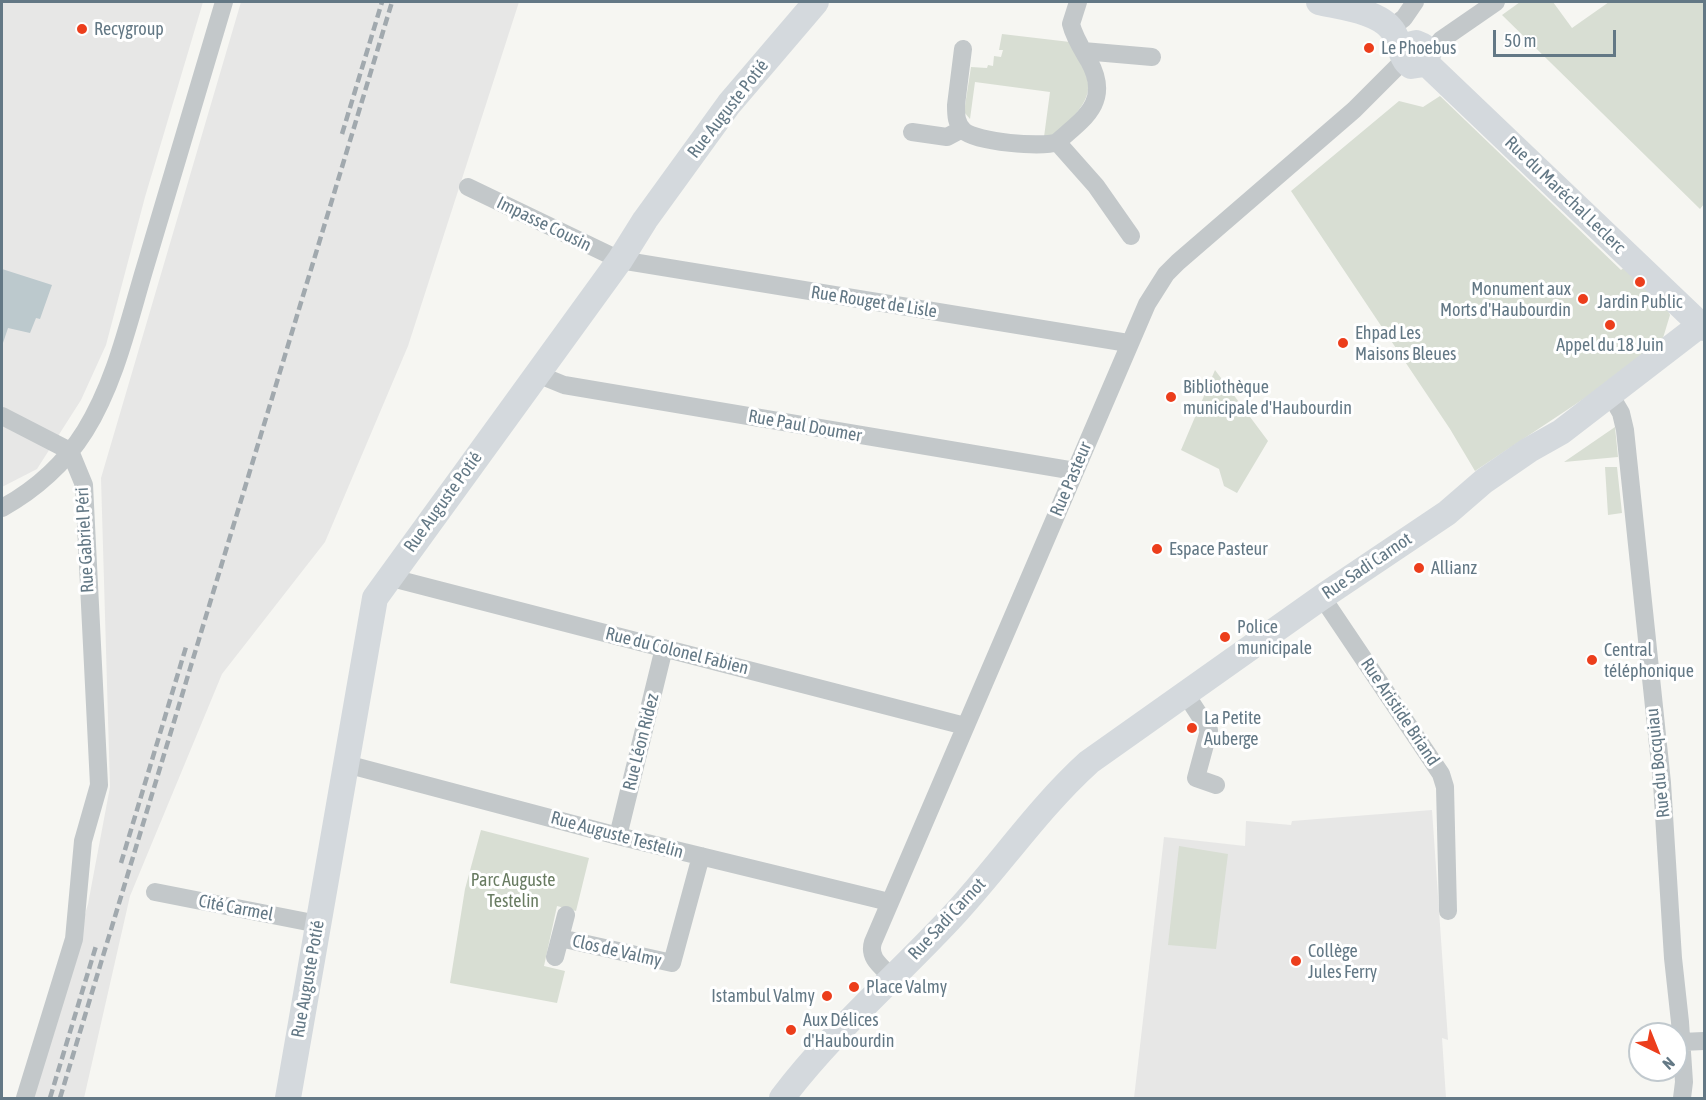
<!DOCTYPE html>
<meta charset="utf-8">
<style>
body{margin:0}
#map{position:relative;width:1706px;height:1100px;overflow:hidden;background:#f6f6f2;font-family:"Asap Condensed",sans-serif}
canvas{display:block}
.frame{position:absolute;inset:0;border:3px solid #637885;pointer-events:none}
.north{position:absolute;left:1628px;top:1022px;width:60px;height:60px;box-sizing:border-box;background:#fff;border:2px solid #c1c9ce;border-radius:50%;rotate:137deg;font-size:16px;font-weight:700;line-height:24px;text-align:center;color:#637885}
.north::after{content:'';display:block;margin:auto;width:21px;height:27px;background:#ec3e1c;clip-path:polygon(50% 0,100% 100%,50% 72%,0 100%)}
.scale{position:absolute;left:1493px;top:30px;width:123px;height:27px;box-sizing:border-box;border:3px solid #637885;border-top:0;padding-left:8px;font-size:18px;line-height:21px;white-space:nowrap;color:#637885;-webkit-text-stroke:4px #fff;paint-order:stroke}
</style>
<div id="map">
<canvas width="1706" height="1100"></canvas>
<div class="frame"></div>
<div class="north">N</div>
<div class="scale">50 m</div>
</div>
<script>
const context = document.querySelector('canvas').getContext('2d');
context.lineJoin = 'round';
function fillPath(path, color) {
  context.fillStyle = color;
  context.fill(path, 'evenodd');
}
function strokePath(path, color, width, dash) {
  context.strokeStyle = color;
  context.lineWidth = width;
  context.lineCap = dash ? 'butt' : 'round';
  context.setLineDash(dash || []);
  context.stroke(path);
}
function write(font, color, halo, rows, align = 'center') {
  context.font = font + ' "Asap Condensed",sans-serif';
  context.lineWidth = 6;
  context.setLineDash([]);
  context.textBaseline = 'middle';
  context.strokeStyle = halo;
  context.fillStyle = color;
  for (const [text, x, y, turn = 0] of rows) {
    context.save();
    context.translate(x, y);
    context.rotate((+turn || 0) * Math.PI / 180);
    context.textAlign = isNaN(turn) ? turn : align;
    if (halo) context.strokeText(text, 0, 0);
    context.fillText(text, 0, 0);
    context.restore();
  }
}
fillPath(new Path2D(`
 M2 2H203L145 197 106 345 81 400 37 469 2 487Z
 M241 2H519L408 346 325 542 222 674 130 896 84 1098H31L88 904 110 787 101 478Z
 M1432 810 1448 1040 1442 1038 1446 1098H1134L1164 837 1245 846 1246 821 1291 825 1292 821Z`), '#e7e7e6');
fillPath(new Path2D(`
 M1520 2H1553L1572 28 1609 2H1704V204L1700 209 1502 15Z
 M1002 34 1070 42C1089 77 1100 91 1068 122 1060 130 1056 136 1044 137L1050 92 975 82 970 119 964 112 971 67 987 68 988 65 993 66 994 56 1001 57 1003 50H999Z
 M1440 96 1621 270 1627 265 1664 301 1670 315 1663 338 1597 390 1475 471 1450 429 1291 191 1399 101 1423 107Z
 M1215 370 1268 441 1237 493 1224 486 1219 469 1181 450Z
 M1615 427 1618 457 1564 462Z
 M1605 467H1617L1622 513 1608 515Z
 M481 830 589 858 576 911 557 906 544 966 565 971 557 1003 450 983 465 889Z
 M1179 846 1228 854 1216 949 1168 945Z`), '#d8ded3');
fillPath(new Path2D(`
 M2 269 52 285 40 319 36 318 30 333 8 328 2 346Z`), '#bcc9cd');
strokePath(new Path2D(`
 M1391 28 1404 18 1415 2
 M963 49 956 105C956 115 956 124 964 131 977 142 1042 148 1057 142L1096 186 1131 236
 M1083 51 1152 57
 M1427 57 1441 40 1496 2
 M912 132 947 137 962 129
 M1057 142C1085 118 1111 101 1089 61 1082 49 1074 37 1071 24L1078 2
 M468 187 620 260 1128 343
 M537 374 564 385 1075 471
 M1611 396 1621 413 1625 430 1662 783 1673 958 1680 1022 1684 1082 1682 1098
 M2 416 70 451
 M2 508C35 490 65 463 85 431 116 381 129 320 146 264 172 177 198 89 224 2
 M388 577 965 726
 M1322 597 1441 774 1445 787 1448 911
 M1185 693 1209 730 1196 778 1216 785
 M346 764 618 836 889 902
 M618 836 664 648
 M155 892 318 924
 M560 938 672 963 701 856
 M555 957 566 915
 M892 977C881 966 868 958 873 942L1147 304 1166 274 1178 262 1354 110 1404 60
 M1681 1042 1704 1041
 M25 1098 74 939 83 841 99 785 84 485 70 451`), '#c3c8ca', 18);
strokePath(new Path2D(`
 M1319 2C1340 7 1379 11 1392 30 1400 41 1400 59 1411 66L1424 64 1428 55 1423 46 1416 43 1408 45 1403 54
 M1425 62 1704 328
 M288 1098 375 598 620 260 645 220 729 104 816 2
 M782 1098C832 1032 894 979 950 919 998 868 1037 809 1089 762L1322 597 1447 513 1484 481 1529 450 1561 432 1704 322`), '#d4d9dd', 26);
strokePath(new Path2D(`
 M342 134 382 2
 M121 863 186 647
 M50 1098 96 946
 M60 1098 392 2`), '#a1a9ae', 4.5, [9, 4.5]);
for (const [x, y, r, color] of [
 [82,29,6,"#ec3e1c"],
 [1369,48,6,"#ec3e1c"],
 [1640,282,6,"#ec3e1c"],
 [1583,299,6,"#ec3e1c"],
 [1610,325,6,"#ec3e1c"],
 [1343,343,6,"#ec3e1c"],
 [1171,397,6,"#ec3e1c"],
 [1157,549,6,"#ec3e1c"],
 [1419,568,6,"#ec3e1c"],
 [1225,637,6,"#ec3e1c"],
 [1592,660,6,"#ec3e1c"],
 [1192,728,6,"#ec3e1c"],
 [1296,961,6,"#ec3e1c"],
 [854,987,6,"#ec3e1c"],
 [827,996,6,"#ec3e1c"],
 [791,1030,6,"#ec3e1c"]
]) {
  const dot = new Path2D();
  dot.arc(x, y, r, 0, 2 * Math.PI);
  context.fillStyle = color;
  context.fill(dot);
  strokePath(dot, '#fff', 2);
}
write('18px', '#637885', '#fff', [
 ["Recygroup",94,29],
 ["Le Phoebus",1381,48],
 ["Monument aux",1571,289,"right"],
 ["Morts d'Haubourdin",1571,310,"right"],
 ["Jardin Public",1640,302,"center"],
 ["Ehpad Les",1355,333],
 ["Maisons Bleues",1355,354],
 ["Appel du 18 Juin",1610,345,"center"],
 ["Bibliothèque",1183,387],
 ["municipale d'Haubourdin",1183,408],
 ["Espace Pasteur",1169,549],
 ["Allianz",1431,568],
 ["Police",1237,627],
 ["municipale",1237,648],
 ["Central",1604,650],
 ["téléphonique",1604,671],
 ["La Petite",1204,718],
 ["Auberge",1204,739],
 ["Collège",1308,951],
 ["Jules Ferry",1308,972],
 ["Place Valmy",866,987],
 ["Istambul Valmy",815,996,"right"],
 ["Aux Délices",803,1020],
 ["d'Haubourdin",803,1041]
], 'left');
write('18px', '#637885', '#fff', [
 ["Rue Auguste Potié",728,109,-52],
 ["Rue du Maréchal Leclerc",1565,195,44],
 ["Impasse Cousin",544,224,26],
 ["Rue Rouget de Lisle",874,302,9],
 ["Rue Paul Doumer",805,426,10],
 ["Rue Pasteur",1071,479,-67],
 ["Rue Auguste Potié",443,502,-54],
 ["Rue Gabriel Péri",85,540,-93],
 ["Rue Sadi Carnot",1367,566,-34],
 ["Rue du Colonel Fabien",677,651,14],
 ["Rue Aristide Briand",1400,712,56],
 ["Rue Léon Ridez",641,742,-76],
 ["Rue du Bocquiau",1658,763,-96],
 ["Rue Auguste Testelin",617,835,15],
 ["Cité Carmel",236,908,11],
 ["Rue Sadi Carnot",947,919,-47],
 ["Clos de Valmy",617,951,13],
 ["Rue Auguste Potié",308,979,-80]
]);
write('18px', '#697c62', '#fff', [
 ["Parc Auguste",513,880],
 ["Testelin",513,901]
]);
</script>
